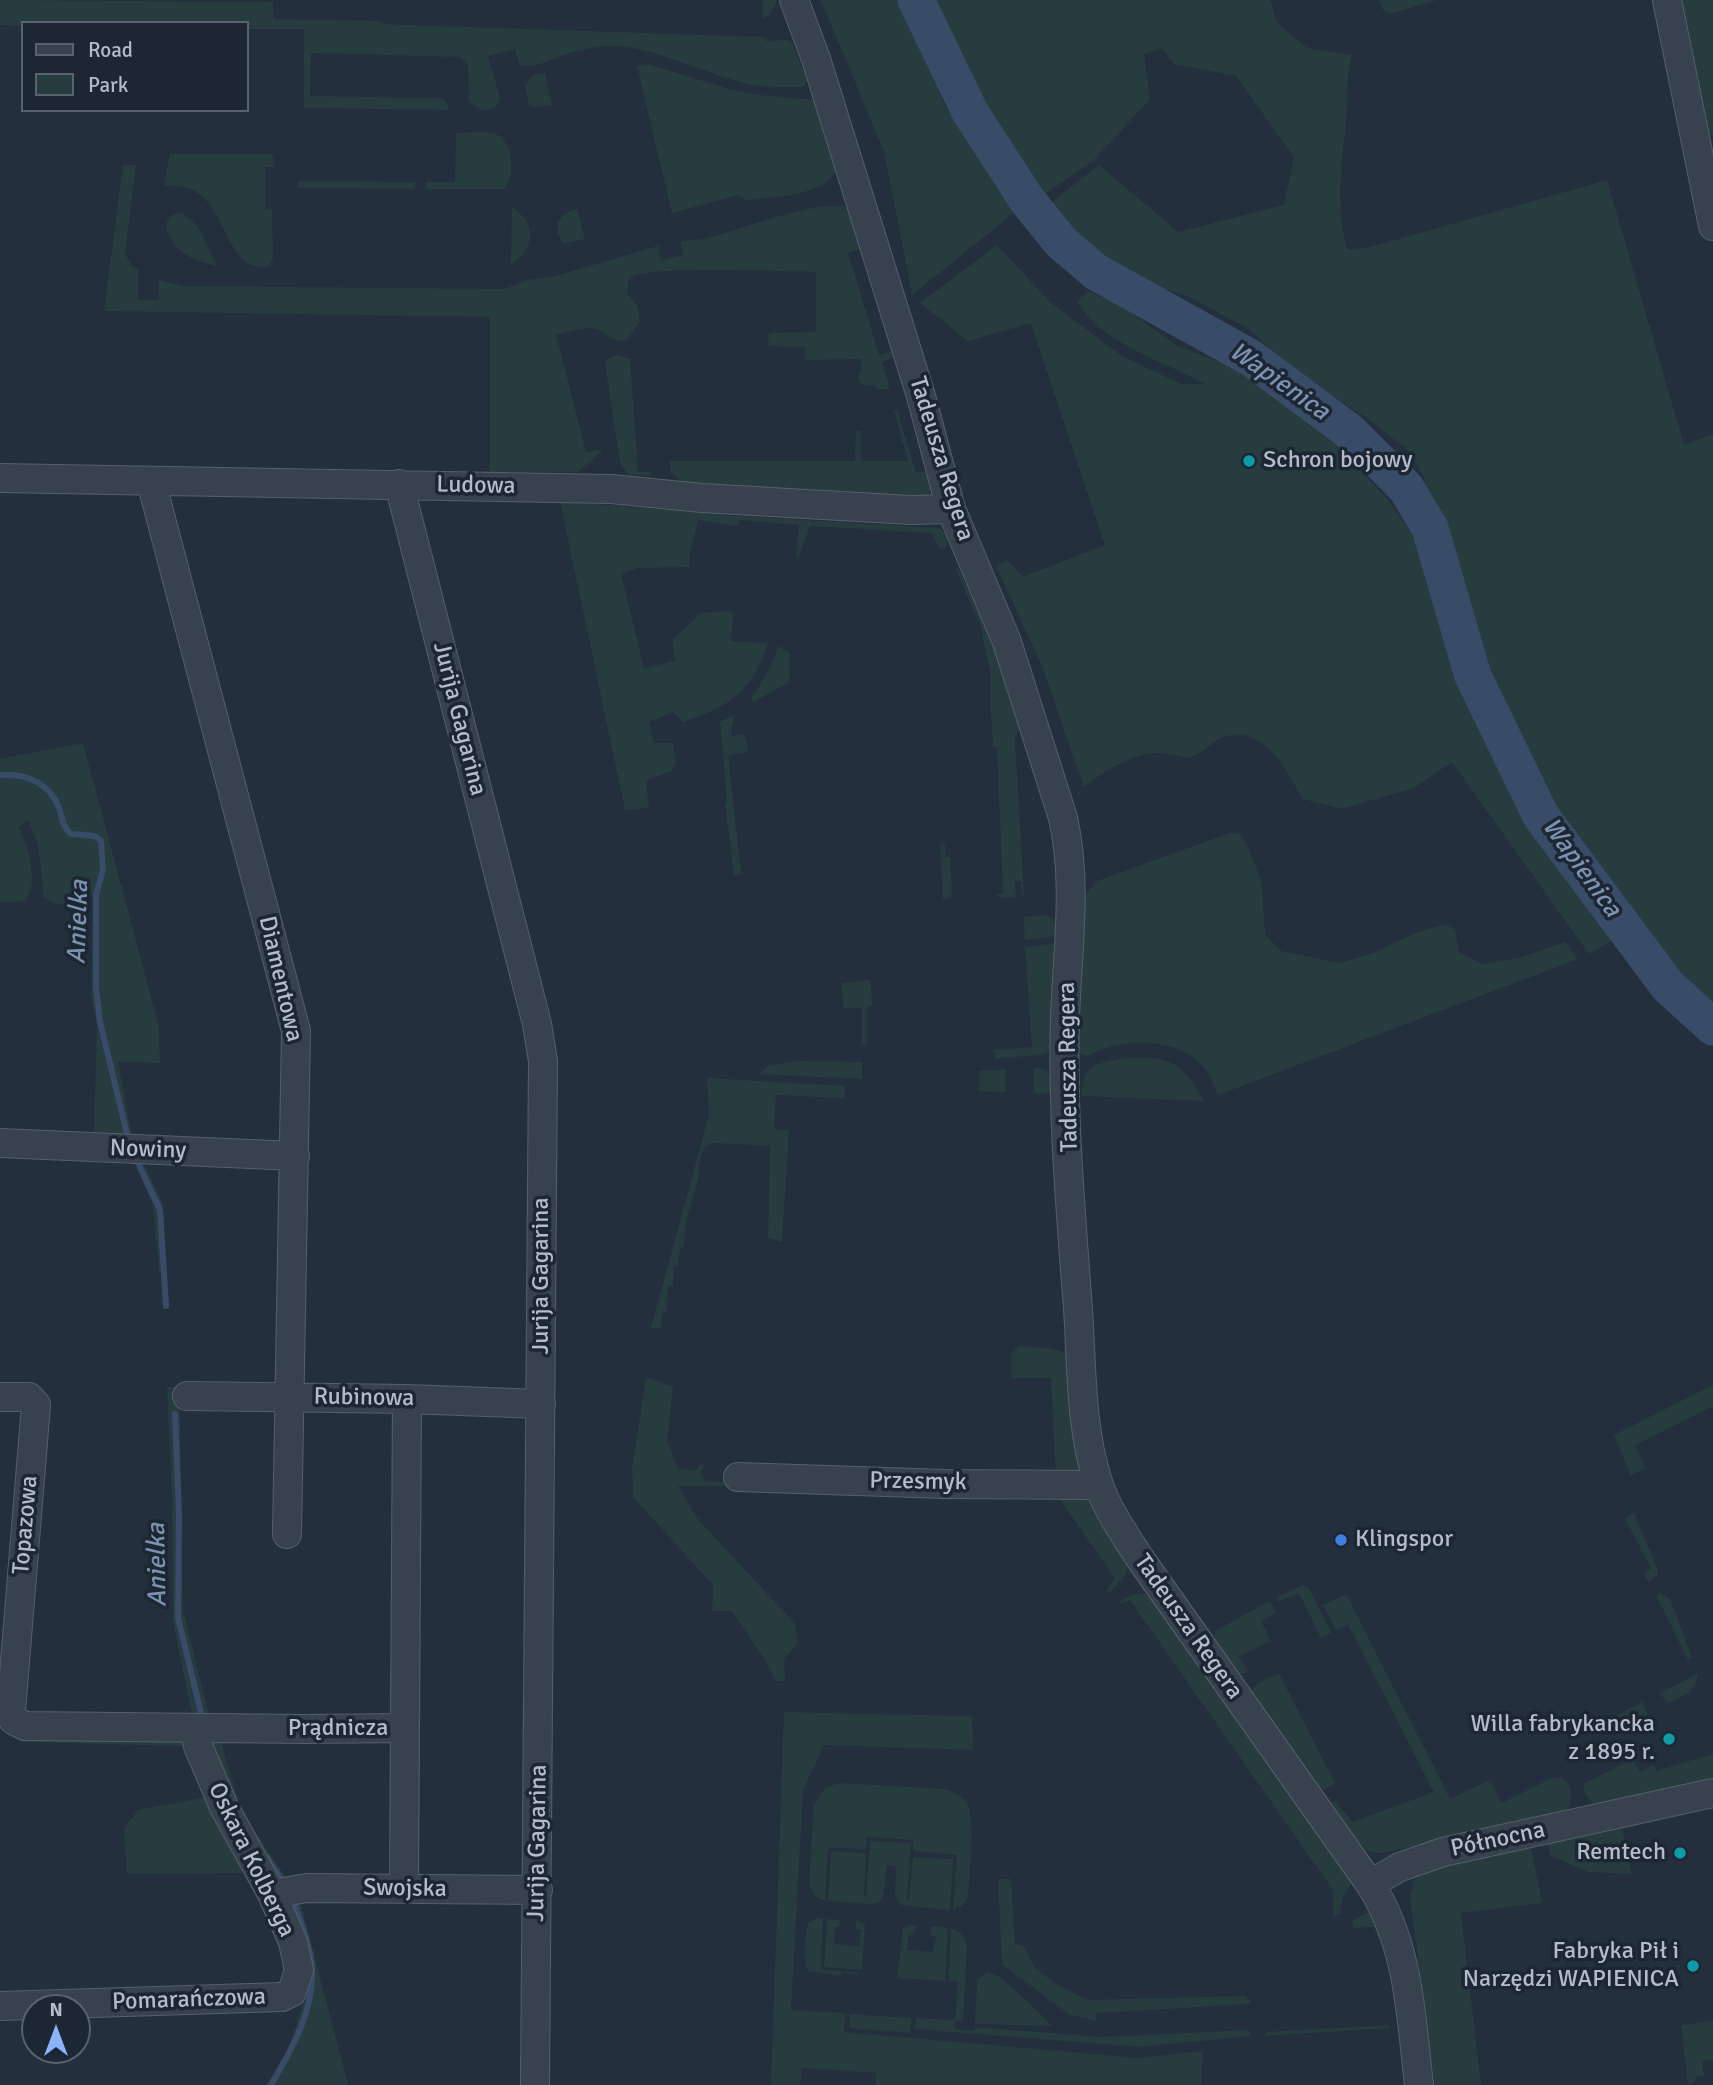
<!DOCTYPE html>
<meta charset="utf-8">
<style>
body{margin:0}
#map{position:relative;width:1713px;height:2085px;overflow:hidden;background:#242f3e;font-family:Signika,sans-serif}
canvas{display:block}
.legend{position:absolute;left:21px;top:21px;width:228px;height:91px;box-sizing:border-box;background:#1d2633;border:2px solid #59626f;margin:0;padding:9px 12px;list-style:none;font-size:21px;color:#b4bcc9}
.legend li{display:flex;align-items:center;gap:14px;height:35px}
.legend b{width:35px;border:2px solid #59626f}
.north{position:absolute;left:21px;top:1994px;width:70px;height:70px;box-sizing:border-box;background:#1d2633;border:2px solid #59626f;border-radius:50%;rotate:0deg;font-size:19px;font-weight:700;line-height:28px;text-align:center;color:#b4bcc9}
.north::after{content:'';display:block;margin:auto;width:24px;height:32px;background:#8ab4f8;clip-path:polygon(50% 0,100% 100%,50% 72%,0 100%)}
</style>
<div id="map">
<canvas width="1713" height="2085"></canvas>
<ul class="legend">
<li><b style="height:9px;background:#38414e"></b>Road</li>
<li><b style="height:19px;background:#263c3f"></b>Park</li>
</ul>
<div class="north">N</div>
</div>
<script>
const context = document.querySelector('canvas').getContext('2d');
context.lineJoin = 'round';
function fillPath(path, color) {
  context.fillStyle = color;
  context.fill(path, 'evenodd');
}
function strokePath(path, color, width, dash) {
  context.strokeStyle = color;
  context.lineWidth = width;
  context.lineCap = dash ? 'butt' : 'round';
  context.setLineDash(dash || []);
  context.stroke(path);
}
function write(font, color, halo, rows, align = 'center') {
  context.font = font + ' Signika,sans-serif';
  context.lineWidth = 7;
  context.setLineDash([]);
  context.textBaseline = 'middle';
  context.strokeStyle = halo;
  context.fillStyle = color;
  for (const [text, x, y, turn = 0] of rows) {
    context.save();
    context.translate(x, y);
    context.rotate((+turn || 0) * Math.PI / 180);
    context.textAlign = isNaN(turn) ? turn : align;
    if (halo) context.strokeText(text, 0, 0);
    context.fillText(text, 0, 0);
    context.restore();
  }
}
fillPath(new Path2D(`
 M0 0 273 2V19L380 21V24L764 37 765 41 787 40 792 43 807 80 803 87C783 87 763 88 744 83 704 73 665 52 625 47 607 44 584 49 566 54 552 59 535 69 520 65L515 49 488 56 500 98C498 108 491 111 481 110L469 102 468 65 460 57 311 53 310 96 441 98 446 101 449 110 304 108V29H247V23H23V26L0 25Z
 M762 0H777L770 15 763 18Z
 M821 0H897L916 31 945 106 1020 208 912 295 884 151Z
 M930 0H1270L1277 23 1307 48 1352 55C1346 76 1348 98 1346 120 1342 170 1335 200 1347 250L1367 248 1607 180 1684 445 1713 434V1019L1673 979 1605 883 1555 808 1512 728 1483 671 1423 476 1408 450 1365 417 1295 371 1250 330 1188 296 1138 283 1086 255 1043 209 1099 165 1178 232 1284 205 1294 157 1236 76 1174 64 1162 48 1144 54 1150 99 1093 161 1036 200 994 125Z
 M1379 0H1437L1390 14 1383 10Z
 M1674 0H1713V135H1709L1683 49Z
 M648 64 729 89 758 95 816 100 838 168C824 197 775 196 747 201L738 195 672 213 637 66Z
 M545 73 552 105 534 107 529 104 525 86 533 75Z
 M456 133C467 133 486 130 496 134 513 141 517 179 503 189H426V182H455Z
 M170 154H272L275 167H265V208L272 209 273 259 267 267C217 272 232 179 164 186Z
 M123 165H136L125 253 130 264 138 270V300H159V280L183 286 505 289 527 280 552 277 658 246 661 260 683 255 680 241C689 240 699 240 707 238 743 229 816 199 849 207L865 247 848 253 879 355 893 351 895 357 882 362 890 389H876V386L861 384 858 379 862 367 860 359 805 360V347L768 346 769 333 816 332V272C785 272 648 265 629 278L627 293 638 307 640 321 627 340C613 344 608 333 596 329 584 326 567 332 556 335L586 452 603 449 601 452 578 472H490V317L104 311Z
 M298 181 415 182V189L301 188 298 187Z
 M512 207C538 224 535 247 511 265Z
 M577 209 585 239 564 244C552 228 558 213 577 209Z
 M181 213C200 221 208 249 217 266 206 263 195 261 185 254 171 245 154 215 181 213Z
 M997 245 1050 302 1122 356 1181 384H1204C1165 361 1099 343 1077 301L1088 291 1122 306 1177 346 1233 367 1288 397 1335 441 1386 498 1417 540 1461 678 1486 738 1533 820 1611 941 1589 954 1452 762 1414 788 1341 809 1303 799C1285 770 1268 727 1226 736 1215 738 1205 754 1189 757 1180 758 1171 753 1162 753 1132 752 1107 770 1084 787L1042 666 996 566 1007 560 1023 577 1105 545 1031 323 968 341 920 303Z
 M616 355 630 359 638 472H652L650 476 629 475 620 462 605 364 608 359Z
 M894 410H897L916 473 931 469 932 489 925 498 685 484 671 472 670 461H855L856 431H861V461H908Z
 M560 501 739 516 939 528C945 532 949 540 946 547L940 548 931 533 810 526 799 557H796L799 525 739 520 738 526 698 520 690 553 689 567 637 568 621 574 644 668 675 661 672 640 701 613 731 611 733 613 731 641 768 643C752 692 730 706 683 722L673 712 649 722 654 743H673L676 761 672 771 646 780 649 808 625 810Z
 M955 567 958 568 991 638 1020 724 1015 741 1024 895 1022 896 1020 881H1015L1016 897 1000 898 996 894H1003L997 747H993L990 694 991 673 982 636 984 634Z
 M778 646 790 653 789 682 754 702 751 698C763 681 773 665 778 646Z
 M735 714 731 730 732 736 741 734 746 738 748 752 728 755 741 873 737 876 734 874 725 804 727 801 720 722Z
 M83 743 159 1027 160 1063 118 1062 132 1137 94 1135 97 1024 91 996 93 896 79 895C70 907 55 907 44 897L38 845 28 820 19 827C28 848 40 881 25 901L0 903V759Z
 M1230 833H1238L1247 844 1262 883 1265 934 1281 951 1340 963 1373 953 1418 932 1445 924 1455 930 1459 952 1482 964 1519 958 1565 942 1578 959 1218 1095C1214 1084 1209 1071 1200 1063 1170 1035 1121 1039 1087 1056L1078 1053 1085 895 1097 881Z
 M945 843V857H950L952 893 948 899H943L940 844Z
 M1044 915C1055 917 1057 926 1058 936L1025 940 1023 917Z
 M1058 943 1052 1048 1045 1054 995 1059 994 1050 1032 1047 1025 947Z
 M869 980 871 982 872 1006 867 1008V1045H862V1008H844L841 983Z
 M1124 1058C1171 1057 1180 1060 1204 1101L1081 1096C1084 1064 1095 1064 1124 1058Z
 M800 1061 862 1062V1079L759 1074 769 1065Z
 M1033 1067C1051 1069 1052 1078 1054 1094L1034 1093Z
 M1006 1069 1005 1092 979 1091V1071Z
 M707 1078 845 1086 844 1098 776 1095 774 1129 789 1130 782 1242 768 1238 770 1146 713 1143 705 1146 698 1165 699 1174 686 1223 684 1246 680 1248 678 1265 674 1266 673 1286 668 1287 666 1313H662L661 1328H651L709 1115Z
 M134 1160H142L163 1203 166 1271H159L153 1206Z
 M1019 1346 1049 1348 1066 1353 1080 1473 1056 1478 1051 1378H1011V1354Z
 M646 1377 673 1387 667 1442 678 1469 696 1470 700 1465H704L701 1475 706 1481 754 1482 761 1492H755L753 1486H678L695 1516 795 1624 798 1642 784 1659 785 1681H776L765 1660 732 1611H712L713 1585 633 1497 632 1468Z
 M1713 1385V1406L1635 1445 1646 1468 1631 1475 1614 1435Z
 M167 1387 183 1388 199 1410H180L183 1610 210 1719 193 1718 173 1622 172 1499Z
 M1057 1495 1086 1496 1092 1500 1129 1565 1125 1576 1108 1594 1106 1591 1115 1578Z
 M1634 1513 1658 1570 1657 1575 1649 1582 1644 1573 1651 1569 1625 1518Z
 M1303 1585 1309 1588 1331 1633 1321 1638 1299 1593 1278 1602 1276 1598Z
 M1147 1593 1154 1597 1352 1881 1343 1898 1340 1913 1334 1918 1333 1890 1130 1600 1115 1605 1131 1595Z
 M1661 1593 1670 1599 1692 1657 1688 1660 1656 1595Z
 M1346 1594 1450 1799 1490 1780 1502 1803 1552 1778 1559 1777C1574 1783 1573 1799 1566 1811L1383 1853C1358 1855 1344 1826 1331 1807L1333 1802 1335 1801 1352 1822 1434 1792 1348 1624 1336 1630 1323 1605Z
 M1270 1601 1276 1613 1261 1621 1270 1641 1239 1657 1249 1672 1238 1674 1215 1642V1631Z
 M1698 1673C1697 1691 1684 1696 1669 1703L1659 1694Z
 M1279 1674 1335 1783 1325 1789H1318L1251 1693C1254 1682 1270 1678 1279 1674Z
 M1642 1702 1648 1715 1622 1725 1617 1715Z
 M784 1712 972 1716 973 1750 824 1745 803 1790 791 2010 845 2013 844 2032 1138 2058 1203 2051 1201 2085H876V2073L802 2068 800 2085H771Z
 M219 1734H385L390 1735 397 1740 221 1742 242 1813 289 1882C286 1883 282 1885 278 1884 261 1879 212 1765 204 1743Z
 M183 1735 196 1770 182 1746 20 1742 19 1738Z
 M1713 1754V1784L1594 1805 1585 1794 1583 1784 1633 1759 1640 1772 1654 1765 1656 1771Z
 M840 1783 944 1789C953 1792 962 1795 967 1803 976 1818 969 1877 968 1897L962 1906 953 1910 957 1855 913 1851V1840L867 1837 866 1849 828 1848 825 1901 815 1896 809 1884 814 1804 826 1787Z
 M207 1797 249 1873 127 1874 124 1829 138 1810Z
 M1660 1817 1663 1819 1622 1830 1632 1874 1588 1872 1550 1855 1548 1842Z
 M870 1841 911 1843 907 1901 909 1900 913 1857 953 1859 950 1910 901 1905 895 1897 896 1867 887 1865 883 1897 878 1903 869 1904 828 1901 831 1851 866 1853 864 1896 866 1897Z
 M1530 1842 1542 1903 1461 1913 1481 2085H1435L1410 1897 1414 1880 1427 1870Z
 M998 1879H1011L1015 1944 1024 1946 1035 1968 1056 1984 1087 2000 1246 1996 1251 2004 1095 2013 1097 2021 1070 2015 1002 1964Z
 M299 1897 348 2085H266L288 2050 302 2007 286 1903Z
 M1370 1911 1381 1929 1397 1992 1394 1997 1388 1963 1374 1927 1354 1928 1352 1921Z
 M817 1918 823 1919 821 1970 857 1972 856 1974 842 1972 840 1976 808 1971C802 1958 805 1937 808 1923Z
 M827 1919 840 1920 839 1927H835L834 1944 859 1946 861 1930 856 1929V1920L865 1924 862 1970 824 1967Z
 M909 1925 916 1926 915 1933H909L907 1950 933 1952 936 1936 930 1935 931 1926 948 1928 945 1981 897 1978 903 1929Z
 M951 1928C960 1932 966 1936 967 1946L963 2021H955V2029L974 2031 975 2027 1100 2037 1249 2030 1251 2036 1139 2047 915 2029 916 2018 955 2020 958 1982 949 1981Z
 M987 1972C992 1974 998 1975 1002 1979 1008 1983 1049 2021 1052 2026L975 2024 977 1980Z
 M850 2014 911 2018 910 2033 849 2028Z
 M1713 2021V2060L1702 2061 1704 2076 1696 2077V2081L1688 2085 1681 2025Z
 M1389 2025 1391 2028 1264 2036 1267 2032Z`), '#263c3f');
strokePath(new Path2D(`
 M0 775C25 773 50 783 59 808 63 819 62 826 71 834L95 836 101 841 103 870 96 895V988L100 1022 127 1134
 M138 1163 160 1210 166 1306
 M175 1414 179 1515 178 1618 201 1713
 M267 1858 284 1883
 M271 2085C291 2051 315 2009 312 1968 310 1944 300 1921 293 1899`), '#394c67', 6);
strokePath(new Path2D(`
 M916 0 970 112 1027 200 1061 242 1096 272 1251 358 1349 431 1406 488 1430 528 1473 676 1541 816 1668 986 1713 1027`), '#394c67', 37);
const minor = new Path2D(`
 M794 0 816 59 921 396 951 509 1007 642 1063 818C1078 884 1067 952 1065 1019 1062 1113 1071 1215 1078 1309 1082 1367 1080 1426 1098 1482 1107 1510 1125 1535 1141 1560L1370 1884C1409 1944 1411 2016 1419 2085
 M1667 0 1713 226
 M0 478 611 489 702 498 910 510 951 509
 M151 481 296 1031 287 1534
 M399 484 537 1024 543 1061 535 2085
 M0 1143 295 1156
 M187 1396 407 1399 541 1404
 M0 1397H29L36 1405 14 1674 11 1711 13 1720 25 1726 305 1729 405 1728
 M738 1477 945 1484 1099 1485
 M1370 1884 1400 1867 1443 1852 1713 1793
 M404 1888 407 1399
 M272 1894 307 1888 538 1890
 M0 2006 282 1997 292 1992 299 1970 293 1942 272 1894 224 1807 198 1746 195 1728`);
strokePath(minor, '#565f6c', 30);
strokePath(minor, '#38414e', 28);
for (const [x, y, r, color] of [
 [1249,461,7,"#0f9aa8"],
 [1341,1540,7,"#3f7fe0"],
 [1669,1739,7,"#0f9aa8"],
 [1680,1853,7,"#0f9aa8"],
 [1693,1966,7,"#0f9aa8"]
]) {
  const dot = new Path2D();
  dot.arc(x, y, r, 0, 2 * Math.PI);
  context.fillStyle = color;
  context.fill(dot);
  strokePath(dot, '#1d2633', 2.5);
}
write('24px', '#b4bcc9', '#1d2633', [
 ["Tadeusza Regera",941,459,73],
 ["Ludowa",476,486,1],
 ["Jurija Gagarina",459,719,76],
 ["Diamentowa",280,979,77],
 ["Tadeusza Regera",1069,1067,-91],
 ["Nowiny",148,1150,2],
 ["Jurija Gagarina",542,1276,-90],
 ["Rubinowa",364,1398,1],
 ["Przesmyk",918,1482,1],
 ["Topazowa",26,1525,-85],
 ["Tadeusza Regera",1188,1627,55],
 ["Prądnicza",338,1729],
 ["Północna",1498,1840,-12],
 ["Jurija Gagarina",538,1843,-89],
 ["Oskara Kolberga",251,1860,64],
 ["Swojska",405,1889,1],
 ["Pomarańczowa",189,2000,-2]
]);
write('24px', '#b4bcc9', '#1d2633', [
 ["Schron bojowy",1263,461,"left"],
 ["Klingspor",1355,1540,"left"],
 ["Willa fabrykancka",1655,1725],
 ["z 1895 r.",1655,1753],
 ["Remtech",1666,1853],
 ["Fabryka Pił i",1679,1952],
 ["Narzędzi WAPIENICA",1679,1980]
], 'right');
write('italic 26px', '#7c92b1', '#1d2633', [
 ["Wapienica",1279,382,35],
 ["Wapienica",1581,868,54],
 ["Anielka",79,922,-88],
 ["Anielka",158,1565,-91]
]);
</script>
